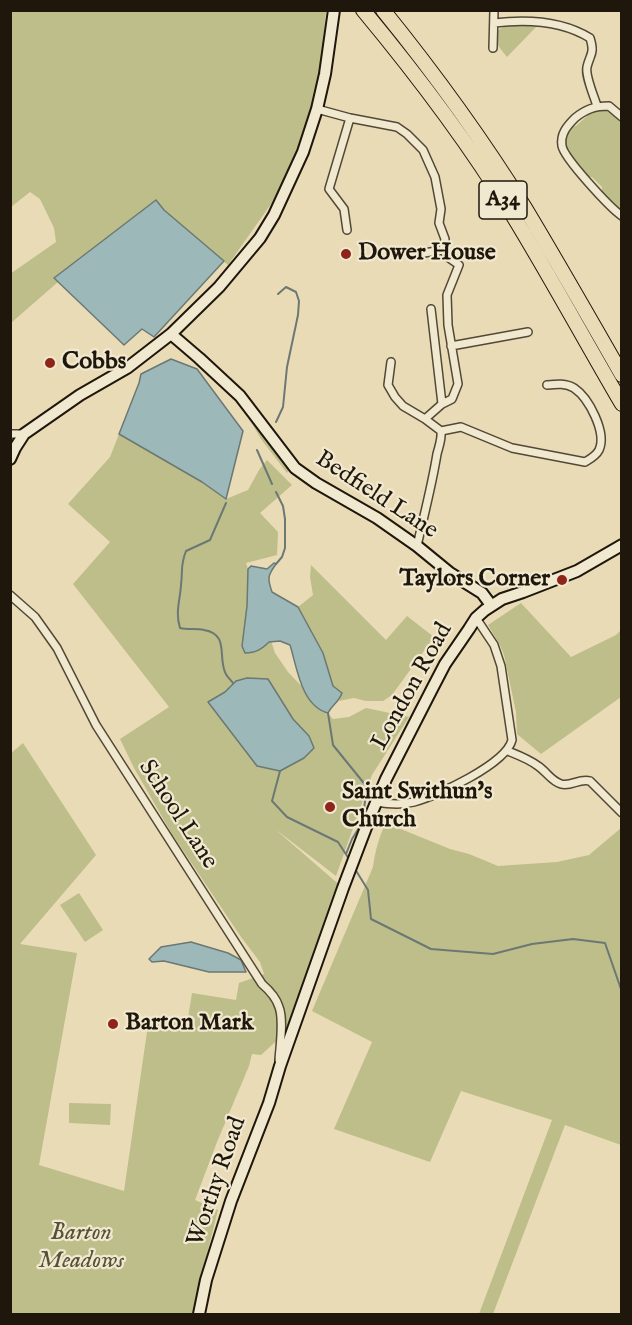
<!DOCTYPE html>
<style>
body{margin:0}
#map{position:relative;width:632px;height:1325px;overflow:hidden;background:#eadbb7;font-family:"IM FELL English",serif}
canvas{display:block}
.frame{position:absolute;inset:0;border:12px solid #1f170b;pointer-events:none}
</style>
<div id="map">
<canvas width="632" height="1325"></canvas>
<div class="frame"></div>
</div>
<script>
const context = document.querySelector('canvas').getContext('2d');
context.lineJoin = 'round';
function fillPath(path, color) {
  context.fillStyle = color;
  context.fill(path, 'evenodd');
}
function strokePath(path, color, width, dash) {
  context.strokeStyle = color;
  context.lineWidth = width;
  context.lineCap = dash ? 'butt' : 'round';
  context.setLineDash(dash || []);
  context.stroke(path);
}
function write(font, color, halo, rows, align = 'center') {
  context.font = font + ' "IM FELL English",serif';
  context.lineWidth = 4.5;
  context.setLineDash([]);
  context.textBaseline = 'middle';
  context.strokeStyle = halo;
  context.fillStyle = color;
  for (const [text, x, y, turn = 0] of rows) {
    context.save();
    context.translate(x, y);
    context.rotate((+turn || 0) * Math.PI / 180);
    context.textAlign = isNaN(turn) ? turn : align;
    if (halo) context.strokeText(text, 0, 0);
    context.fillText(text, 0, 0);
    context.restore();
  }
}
fillPath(new Path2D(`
 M11 11H326L321 65 315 105 301 145 271 204 228 265 164 210 156 200 54 278 58 282 11 323 10 274 56 242 54 228 40 199 30 192 11 207Z
 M524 24 538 25 507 57C504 53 500 49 498 45 488 25 513 25 524 24Z
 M600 109C610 110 615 116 621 123V211L602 192V187L592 177H589C577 162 556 147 571 127L576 126 586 117V114Z
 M245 410 291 468 287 473 261 439 245 412Z
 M119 434 202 482 226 499 248 490 259 470 267 460 292 485 260 513 278 532 277 555 246 563 275 653 288 672 333 719 349 717 366 708 409 717 372 775 336 876 275 829 343 888 294 1025 261 1055 252 1054 249 1066 217 1142 195 1200 218 1210 192 1314H11L10 754 23 743 96 855 20 944 77 953 39 1165 124 1191 149 1018 187 1024 192 993 236 1000 239 983 264 974 260 962 241 937 172 834 134 768 120 739 169 707 73 584 110 542 68 504 110 457Z
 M311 565 386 640 407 616 434 637 392 695 383 701H366L354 698 339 701 342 693 333 686 323 653 298 607 313 595 310 577Z
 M521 603 571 657 616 635 621 630V697L541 754 517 734 516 712 504 655 500 645 488 625Z
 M386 823 450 849 469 854 498 866 557 862 589 855 621 828V1145L565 1125 493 1314H479L552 1120 461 1091 430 1162 334 1129 372 1042 312 1011 373 867C375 852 379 836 386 823Z
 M79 893 103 930 85 942 60 905Z
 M69 1103 111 1104 110 1125 69 1123Z`), '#bdbe8a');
const water = new Path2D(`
 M156 200 164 210 224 261 154 337 142 329 124 345 54 278Z
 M171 359 197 369 243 431 226 499 202 482 119 434 139 383 141 374Z
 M274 563 276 564C268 575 267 578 272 592L298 607 323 653 333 686 342 693C339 702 332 705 328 713 301 706 297 667 290 645L280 641 269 642C262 649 256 653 245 653L242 646 247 606 248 569 251 566 267 569Z
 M247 678 268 679 293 719 309 736 314 748 304 758 280 771 257 766 208 702 225 692 236 681Z
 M191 942 228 953 241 960 246 972H209L164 961 152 962 149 959 161 947Z`);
fillPath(water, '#9db8b9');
strokePath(water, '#6b7873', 1.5);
strokePath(new Path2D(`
 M276 422 283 407 287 367 298 315 299 301 296 292 286 287 278 294
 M257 450 272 484
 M226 503 210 540 186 551C180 566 183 570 181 585 180 601 175 612 180 628 188 630 196 628 204 630 229 634 218 656 225 672 226 676 231 680 233 683
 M276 564 282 557 285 548V519L283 506 276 492
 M328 713 333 745 367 787 362 823 352 839 346 854
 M280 771 272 801 287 817 338 842 349 859
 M355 869 368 890 371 919 431 949 493 954 532 944 573 939 605 943 622 992`), '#6b7873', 2);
const street = new Path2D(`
 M494 23C527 19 561 20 590 38 595 54 590 54 587 67 585 76 594 96 597 106
 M493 48 494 10
 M317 109 350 118 397 127 407 134 423 150 435 177 441 209 439 223 445 239 443 250 424 253
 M622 117 609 106C595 106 586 109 575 118 567 126 560 134 562 146 564 158 610 208 622 216
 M347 230 344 209 329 189 350 118
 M431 309 442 404
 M451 346 528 332
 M391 362 388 385 395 397 403 406 425 419 441 431 461 427 512 448 585 462C590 459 596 456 599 450 607 433 589 398 574 388 566 383 557 384 547 385
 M425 419 442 404 452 399 458 384 448 325 447 295 459 265 449 258 443 250
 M10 434H24
 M417 546C424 515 432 485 437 454 439 446 442 439 441 431
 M10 595 35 617 57 648 96 725 262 984C269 990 276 997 279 1007 284 1020 280 1045 279 1060
 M508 751C518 755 529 759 538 766 547 772 551 781 561 784 571 787 579 778 590 781L622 813
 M376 802C388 804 402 805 414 802 437 796 506 764 512 740L501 666 494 645 476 618`);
const secondary = new Path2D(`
 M171 334 199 358 240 396 295 468 316 483 377 518 417 546 450 573 482 593 491 605
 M10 459 15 448 24 434 80 395 127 368 171 334 219 287 260 238 274 215 303 152 317 109 325 74 334 10
 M199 1314 206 1280 231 1201 269 1103 280 1066 343 888 370 817 386 779 432 689 445 664 469 629 476 618 485 610 502 599 523 592 577 571 622 545`);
const highway = new Path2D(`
 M363 10C417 75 468 142 512 214 550 276 585 341 622 404
 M383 10C434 73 482 139 525 208 558 263 590 319 622 375`);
strokePath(street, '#524836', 10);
strokePath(secondary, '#1f170b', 14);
strokePath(highway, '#1f170b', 16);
strokePath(street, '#f1e8d0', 7);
strokePath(secondary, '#f1e8d0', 10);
strokePath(highway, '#eadbb7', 14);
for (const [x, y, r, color] of [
 [346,254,6,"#8f2418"],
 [50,363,6,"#8f2418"],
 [562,580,6,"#8f2418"],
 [330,807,6,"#8f2418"],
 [113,1024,6,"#8f2418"]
]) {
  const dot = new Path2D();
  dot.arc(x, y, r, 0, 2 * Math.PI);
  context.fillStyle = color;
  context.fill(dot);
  strokePath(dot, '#f1e8d0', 2);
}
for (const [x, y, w] of [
 [503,200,48]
]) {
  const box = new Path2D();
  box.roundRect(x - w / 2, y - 19, w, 38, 4.5);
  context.fillStyle = '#f1e8d0';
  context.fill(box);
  strokePath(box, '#1f170b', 1.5);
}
write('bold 22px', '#1f170b', null, [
 ["A34",503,200]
]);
write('bold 24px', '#1f170b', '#f1e8d0', [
 ["Dower House",358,254],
 ["Cobbs",62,363],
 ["Taylors Corner",550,580,"right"],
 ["Saint Swithun's",342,793],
 ["Church",342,821],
 ["Barton Mark",125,1024]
], 'left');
write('24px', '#1f170b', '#f1e8d0', [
 ["Bedfield Lane",376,496,33],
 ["London Road",413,687,-61],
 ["School Lane",177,815,57],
 ["Worthy Road",218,1182,-71]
]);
write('italic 24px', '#565137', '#f1e8d0', [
 ["Barton",81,1234],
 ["Meadows",81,1262]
]);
</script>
